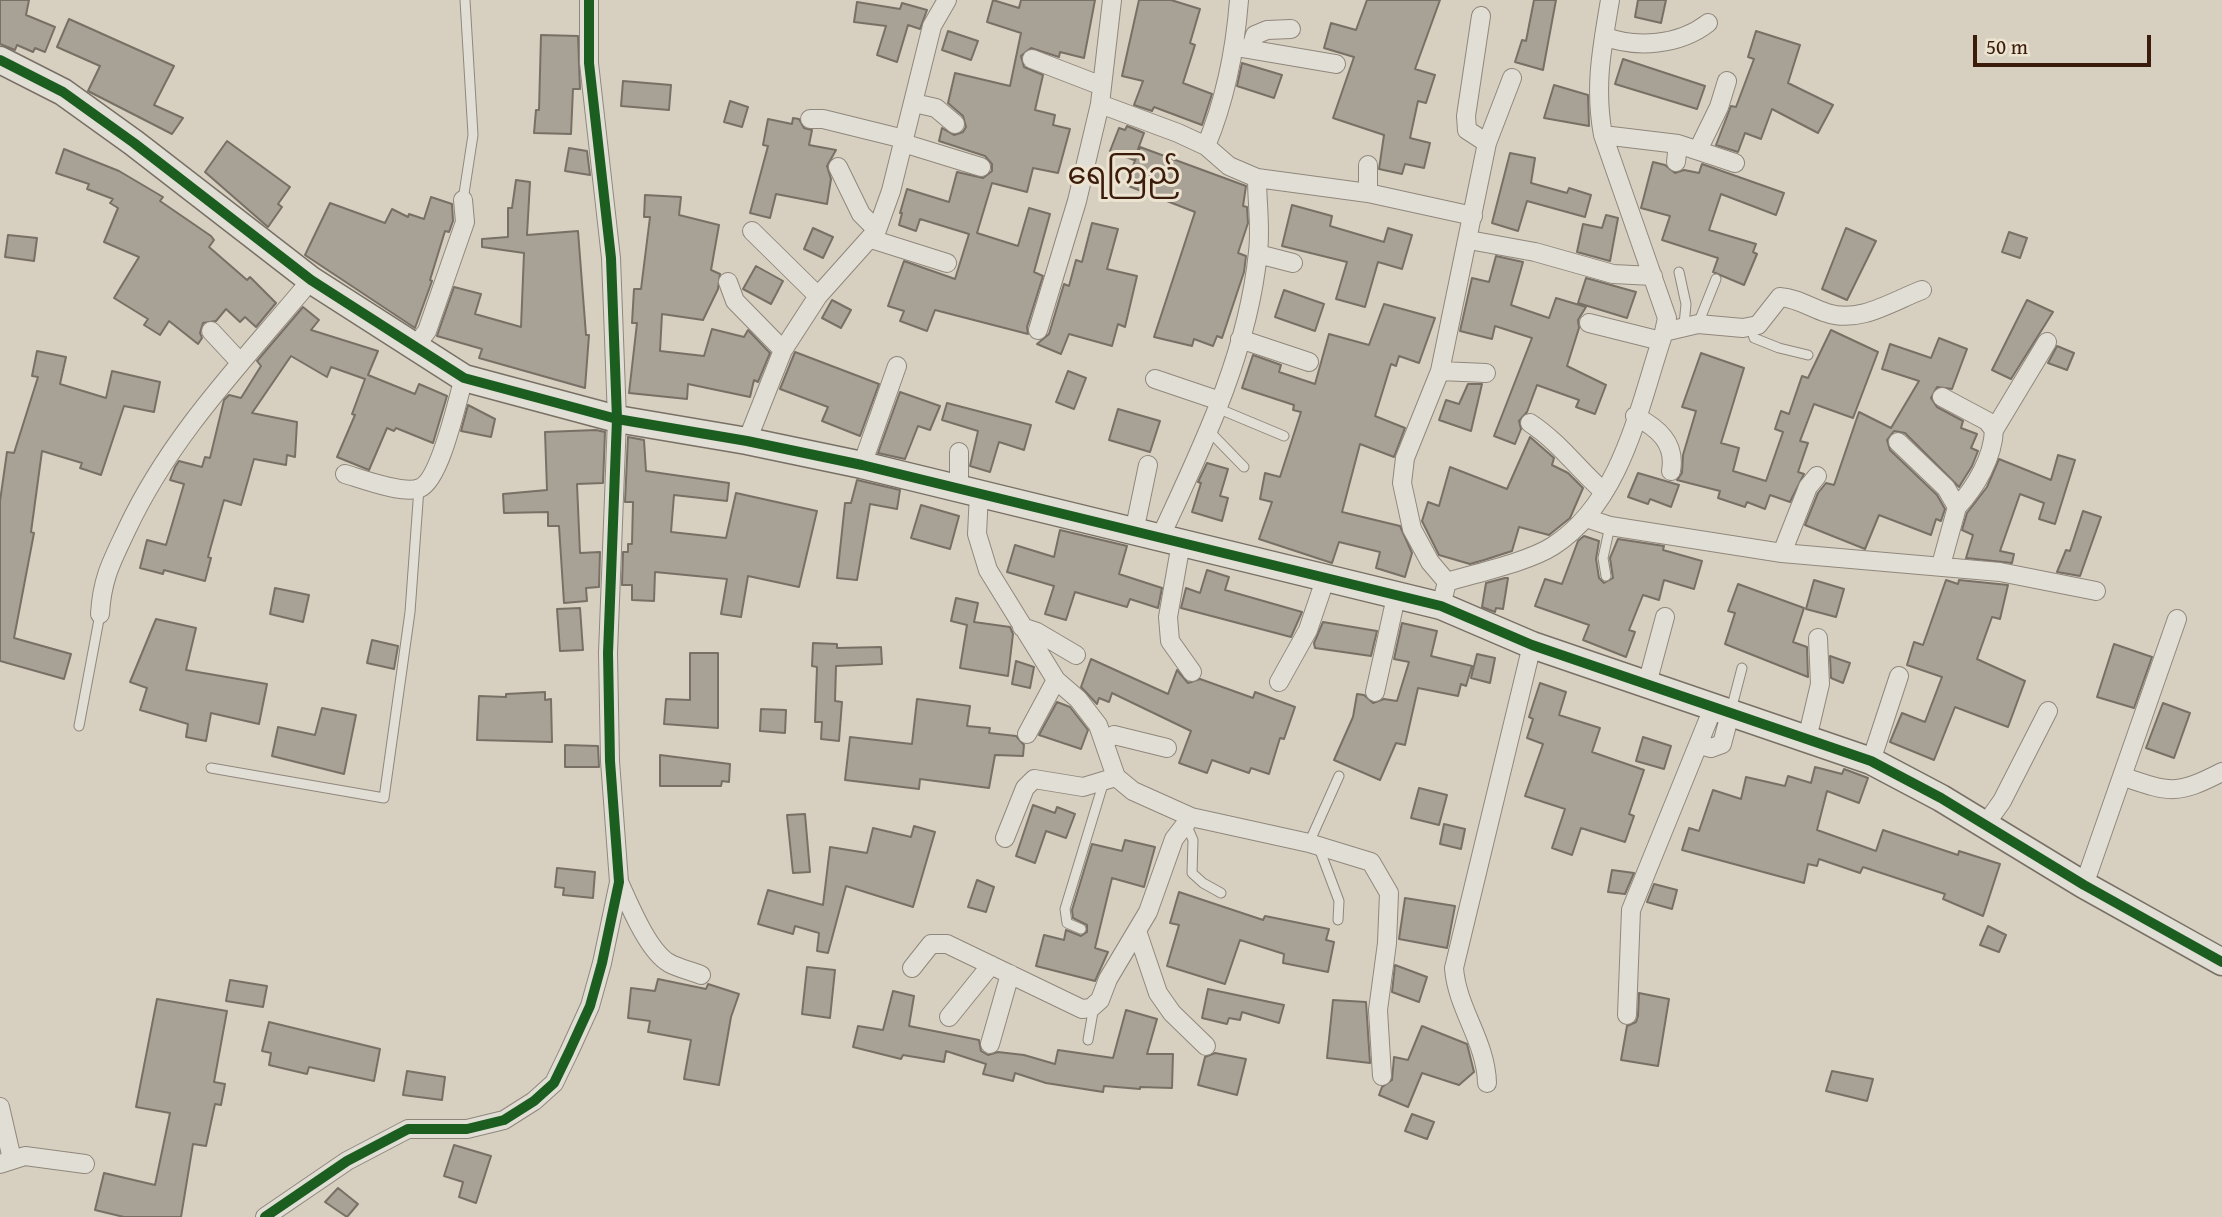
<!DOCTYPE html>
<meta charset="utf-8">
<style>
body{margin:0}
#map{position:relative;width:2222px;height:1217px;overflow:hidden;background:#d7d0c0;font-family:"Gentium Book Plus",serif}
canvas{display:block}
.scale{position:absolute;left:1973px;top:35px;width:178px;height:32px;box-sizing:border-box;border:4px solid #3b1c0b;border-top:0;padding-left:9px;font-size:21px;line-height:24px;white-space:nowrap;color:#3b1c0b;-webkit-text-stroke:5px #ece3d0;paint-order:stroke}
</style>
<div id="map">
<canvas width="2222" height="1217"></canvas>
<div class="scale">50 m</div>
</div>
<script>
const context = document.querySelector('canvas').getContext('2d');
context.lineJoin = 'round';
function fillPath(path, color) {
  context.fillStyle = color;
  context.fill(path, 'evenodd');
}
function strokePath(path, color, width, dash) {
  context.strokeStyle = color;
  context.lineWidth = width;
  context.lineCap = dash ? 'butt' : 'round';
  context.setLineDash(dash || []);
  context.stroke(path);
}
function write(font, color, halo, rows, align = 'center') {
  context.font = font + ' "Gentium Book Plus","Noto Sans Myanmar",serif';
  context.lineWidth = 6;
  context.setLineDash([]);
  context.textBaseline = 'middle';
  context.strokeStyle = halo;
  context.fillStyle = color;
  for (const [text, x, y, turn = 0] of rows) {
    context.save();
    context.translate(x, y);
    context.rotate((+turn || 0) * Math.PI / 180);
    context.textAlign = isNaN(turn) ? turn : align;
    if (halo) context.strokeText(text, 0, 0);
    context.fillText(text, 0, 0);
    context.restore();
  }
}
const building = new Path2D(`
 M0 0H29L26 15 55 27 45 52 35 48 33 52 17 45 15 50 0 44Z
 M993 0 1019 8 1021 0H1095L1084 58 1060 52 1059 57 1031 48 1021 56 1024 67 1043 75 1035 110 1055 115 1053 125 1070 129 1058 173 1033 168 1027 192 992 183 977 233 1018 246 1029 208 1050 214 1034 272 1043 276 1027 327 1028 334 935 310 927 331 900 321 904 311 888 306 904 261 955 279 969 234 920 219 916 231 899 225 902 213H900L907 189 949 202 957 172 983 178 992 171V164L985 156 939 141 942 128 954 135 963 132 966 127 963 116 948 103 955 73 1010 86 1021 33 987 22Z
 M1139 0H1171L1200 9 1190 43 1195 45 1183 83 1212 94 1202 125 1154 107 1152 111 1134 105 1143 81 1122 76Z
 M1367 0H1440L1415 69 1435 75 1426 103 1418 101 1410 138 1430 143 1424 168 1405 164 1402 174 1379 169 1384 135 1333 118 1354 57 1324 48 1331 23 1356 30Z
 M1534 0H1556L1543 70 1515 62 1522 40 1526 41Z
 M1638 0H1666L1661 23 1635 17Z
 M857 2 900 9 902 3 927 10 920 29 908 25 897 62 877 55 886 26 854 22Z
 M69 19 174 66 154 105 183 118 172 134 88 91 100 66 57 47Z
 M948 31 978 41 971 60 942 50Z
 M1756 31 1800 45 1788 83 1833 105 1818 133 1772 109 1761 139 1745 133 1738 152 1716 145 1731 106 1736 107 1754 59 1748 57Z
 M541 35 578 36 580 89H573L571 134 534 133 536 110H539Z
 M1623 59 1705 86 1697 109 1615 84Z
 M1242 63 1282 75 1274 98 1237 86Z
 M623 81 671 85 669 110 621 106Z
 M1554 85 1588 95 1589 126 1544 118Z
 M730 101 748 107 742 127 724 122Z
 M793 118 799 119 804 128 812 130 809 145 836 150 827 166 831 179 827 204 776 194 770 218 750 213 768 146 763 145 768 119 792 124Z
 M1127 126 1144 133 1134 160 1110 151 1119 128 1125 130Z
 M227 141 290 187 278 204 282 207 268 227 205 172Z
 M1140 147 1246 186 1243 206 1247 207 1248 223 1238 253 1246 256 1244 272 1222 338 1217 336 1213 346 1194 339 1192 346 1154 337 1195 212 1126 185Z
 M569 148 587 151 590 175 565 171Z
 M64 149 119 171 163 197 160 201 211 236 214 240 209 247 247 280 250 277 276 303 256 327 245 317 240 322 226 309 216 321 203 323 200 333 202 338 198 344 169 321 160 335 144 325 148 319 114 298 139 257 104 242 118 208 110 203 113 199 87 189 89 184 56 173Z
 M1510 153 1535 158 1531 183 1567 193 1569 188 1591 195 1585 217 1527 201 1518 231 1492 223Z
 M1653 162 1665 165 1675 173 1684 170 1699 173 1702 164 1784 193 1776 215 1721 194 1709 230 1756 244 1753 252 1757 254 1744 285 1713 272 1718 258 1662 240 1670 216 1641 208Z
 M516 180 530 182 527 235 578 231 586 335H589L585 388 479 358 482 349 437 336 454 287 481 294 475 314 521 327 524 253 482 247V239L508 237V208H512Z
 M645 195 681 197 679 215 719 225 711 270 720 274 718 289 703 320 662 314 660 351 704 356 712 329 744 337 748 330 770 353 758 382 754 380 750 397 688 384 687 399 629 393 637 323H632L634 289H641L650 217H644Z
 M431 197 452 204 453 221 449 232 445 231 430 280 432 281 415 328 305 255 330 203 385 223 392 209 408 217 409 214 424 219Z
 M1292 205 1332 216 1330 226 1384 242 1388 228 1412 235 1402 269 1378 262 1365 307 1336 299 1347 262 1282 246Z
 M1606 215 1618 218 1610 261 1577 252 1583 224 1602 228Z
 M1092 223 1118 229 1107 269 1137 276 1125 327 1118 324 1112 346 1069 334 1061 354 1037 344 1049 334 1064 284 1069 286 1076 260 1082 262Z
 M813 228 833 237 823 258 804 249Z
 M1846 228 1876 241 1847 300 1822 289Z
 M2009 232 2027 238 2020 258 2002 252Z
 M8 235 37 238 34 261 5 257Z
 M1496 256 1523 262 1511 305 1549 318 1556 298 1586 307 1578 320 1579 328 1567 366 1606 385 1595 414 1576 407 1579 400 1537 385 1527 412 1519 421 1521 429 1515 444 1494 436 1532 338 1495 326 1492 339 1460 331 1472 278 1489 282Z
 M756 266 783 281 771 304 743 289Z
 M1586 278 1636 292 1627 318 1578 303Z
 M1284 290 1324 304 1315 331 1275 317Z
 M832 300 851 310 841 328 822 318Z
 M2027 300 2053 312 2011 379 1992 370Z
 M1384 304 1435 318 1419 363 1399 356 1396 366 1391 364 1375 416 1405 428 1394 457 1360 444 1342 512 1400 526 1412 553 1405 577 1376 568 1380 552 1339 542 1332 563 1259 539 1272 502 1260 499 1265 473 1280 477 1301 412 1293 410 1294 405 1242 388 1253 355 1281 365 1279 372 1315 384 1329 334 1369 345Z
 M303 307 319 320 311 330 378 351 368 375 415 394 419 384 447 396 433 443 396 428 394 431 387 428 369 470 337 457 355 415 352 414 365 379 331 367 327 377 291 356 252 413 297 422 295 457 287 455 286 465 254 459 241 505 224 500 208 557 211 558 205 581 164 570 163 574 140 568 147 540 166 545 184 484 170 480 175 467 179 461 202 467 205 457 210 458 224 400 229 395 241 398 261 366 257 361Z
 M1831 330 1878 352 1853 418 1814 404 1800 441 1808 443 1798 472 1804 474 1790 502 1770 495 1765 509 1747 502 1745 507 1718 498 1720 491 1677 480 1682 473 1683 455 1696 411 1682 407 1701 353 1744 368 1721 443 1739 448 1733 471 1766 481 1783 432 1775 429 1781 411 1789 414 1802 376 1808 378Z
 M1939 338 1967 349 1952 389 1937 387 1931 398 1937 407 1963 421 1961 428 1977 434 1971 448 1978 451 1972 466 1959 487 1905 433 1894 431 1887 440 1890 450 1937 495 1945 509 1941 521 1936 519 1931 535 1879 515 1865 549 1805 525 1818 493 1826 483 1834 485 1859 412 1891 428 1919 381 1882 369 1890 344 1931 358Z
 M2057 346 2074 353 2067 370 2048 363Z
 M37 351 66 357 60 384 106 398 112 371 160 382 154 412 124 406 101 475 80 468 82 463 42 451 31 532 34 533 14 638 71 654 64 679 0 661V501L7 452 14 453 38 377 32 376Z
 M795 352 879 384 860 436 822 421 828 407 780 389Z
 M1068 371 1086 378 1074 409 1056 402Z
 M1468 384H1482L1471 431 1439 420 1446 400 1459 404Z
 M900 392 940 406 930 430 918 426 905 459 878 453Z
 M947 403 1031 425 1024 450 999 442 990 472 970 466 978 431 942 420Z
 M468 405 495 419 491 437 461 431Z
 M1118 409 1160 421 1150 452 1109 440Z
 M596 430 605 432 603 483 577 484 580 553 600 552 599 587 586 588 587 601 564 603 559 526H548V512L504 513 503 494 547 490 545 432Z
 M628 437 644 440 646 471 729 483 727 501 674 495 671 532 726 538 736 493 817 511 799 587 748 576 741 617 721 614 727 579 655 572 654 601 632 600V585H622L623 552H628V544H632L633 502H625Z
 M1530 437 1554 458 1552 465 1568 473 1583 488 1570 518 1549 535 1519 527 1512 551 1484 560 1470 564 1439 555 1422 521 1428 502 1439 506 1450 467 1507 489Z
 M2058 455 2075 460 2055 524 2039 519 2044 503 2020 494 2000 551 2014 554 2012 563 1966 558 1973 535 1962 530 1967 513 1987 487 1999 459 2051 480Z
 M1207 463 1228 469 1220 496 1228 498 1222 521 1192 512 1201 483 1198 482Z
 M1638 473 1679 485 1671 507 1650 499 1648 504 1628 497Z
 M857 480 900 490 897 509 870 504 857 580 837 578 845 503H851Z
 M921 505 959 516 950 549 911 538Z
 M2083 511 2101 517 2080 576 2057 572 2066 550 2070 551Z
 M1060 530 1127 546 1119 574 1162 588 1158 608 1130 599 1127 607 1075 592 1066 620 1045 614 1054 586 1007 572 1015 545 1054 557Z
 M1584 536 1599 541 1596 559 1599 578 1604 583 1613 578 1610 558 1618 539 1664 546 1663 550 1702 561 1694 589 1664 580 1659 600 1643 595 1629 630 1635 632 1626 657 1583 640 1589 625 1535 606 1545 579 1562 584 1578 541Z
 M1207 570 1229 577 1225 590 1302 612 1291 637 1181 608 1186 588 1200 593Z
 M1505 578H1508L1503 609 1496 608 1495 612 1482 607 1486 583Z
 M1814 580 1844 589 1836 617 1806 609Z
 M1946 580 1958 584 1959 580 2008 585 2000 619 1992 617 1977 659 2025 681 2008 727 1955 707 1934 760 1890 742 1902 713 1925 722 1942 677 1907 665 1914 642 1923 645Z
 M1738 584 1804 608 1793 642 1807 647 1808 677 1725 644 1735 613 1728 611Z
 M275 588 309 595 303 622 270 614Z
 M956 598 978 603 974 622 1010 627 1013 634 1008 676 960 668 967 625 951 621Z
 M580 608 583 650 560 651 557 609Z
 M156 619 196 628 186 670 267 684 259 724 211 713 206 741 186 737 188 724 140 710 147 688 130 682Z
 M1323 622 1377 631 1371 656 1315 648 1314 643Z
 M1402 623 1437 631 1431 656 1472 666 1466 686 1461 684 1458 696 1418 688 1405 745 1396 743 1380 780 1334 760 1353 717 1357 694 1364 695 1373 703 1384 699 1397 701 1409 662 1394 659Z
 M372 640 398 646 394 669 367 663Z
 M813 643 837 644V648L881 647 882 664 836 666 835 701 842 702 839 741 821 739 822 722H815L817 667 812 666Z
 M2114 644 2152 657 2134 708 2097 697Z
 M690 653H718V728L664 724 666 699 690 700Z
 M1477 654 1495 658 1490 683 1471 678Z
 M1830 656 1850 663 1843 683 1831 678Z
 M1091 659 1168 694 1177 670 1188 683 1200 679 1253 698 1255 692 1295 707 1284 739 1280 738 1269 774 1251 768 1249 773 1212 760 1207 773 1179 763 1191 731 1112 693 1109 702 1099 698 1097 704 1081 687Z
 M1016 661 1034 667 1030 688 1012 684Z
 M1540 683 1566 692 1559 715 1600 728 1592 752 1644 770 1629 814 1634 816 1625 842 1581 828 1572 855 1552 848 1565 809 1525 796 1543 744 1527 738 1533 719 1529 717Z
 M545 692V700L551 699 552 742 477 740 479 696 506 697V694Z
 M917 699 970 706 967 726 990 728 989 733 1016 736 1024 745 1023 756 995 755 989 788 920 779 919 789 845 780 850 737 912 744Z
 M1057 702 1070 707 1088 730 1081 749 1039 735Z
 M2163 703 2190 713 2174 758 2146 748Z
 M322 708 356 715 344 774 272 756 278 727 315 735Z
 M761 709 786 710 785 733 760 731Z
 M1643 737 1671 746 1664 769 1636 761Z
 M565 745 598 746 599 767H565Z
 M660 755 730 764 729 782 722 781 721 786H660Z
 M1815 767 1842 774 1844 769 1868 778 1859 803 1827 791 1817 830 1876 851 1883 830 1958 855 1959 851 2000 864 1983 916 1943 899 1945 894 1863 867 1860 873 1819 859 1817 866 1808 864 1804 883 1682 850 1689 828 1699 831 1713 790 1741 799 1746 777 1785 786 1788 776 1811 783Z
 M1419 788 1447 795 1439 825 1411 818Z
 M1033 805 1055 813 1057 807 1075 814 1066 838 1046 831 1035 863 1016 856Z
 M805 814 810 872 793 873 787 815Z
 M1444 824 1465 829 1461 849 1440 844Z
 M914 826 935 832 913 907 846 886 828 953 817 951 819 933 795 926 793 934 758 924 768 890 823 905 830 847 867 853 873 828 911 837Z
 M1125 840 1155 847 1144 887 1112 878 1095 948 1108 952 1095 981 1036 966 1044 935 1064 940 1066 930 1081 936 1087 932V925L1073 918 1072 910 1092 844 1122 851Z
 M557 868 595 872 593 898 563 895 564 888 555 887Z
 M1612 870 1634 873 1625 894 1608 892Z
 M977 880 994 887 986 912 968 907Z
 M1654 884 1677 890 1672 909 1647 902Z
 M1179 892 1263 920 1265 916 1329 929 1326 940 1334 942 1328 972 1283 963 1284 954 1240 940 1225 984 1167 966 1179 925 1170 923Z
 M1405 898 1455 906 1447 948 1399 939Z
 M1988 926 2006 935 1999 952 1980 945Z
 M1395 965 1427 977 1419 1002 1392 992Z
 M807 967 835 970 830 1018 802 1014Z
 M658 979 706 989 708 984 739 994 731 1017 719 1085 684 1079 691 1040 648 1032 650 1021 628 1018 631 988 655 991Z
 M230 980 267 986 263 1007 226 1001Z
 M1208 989 1284 1005 1279 1023 1242 1012 1240 1020 1229 1018 1227 1024 1202 1018Z
 M893 991 914 996 909 1026 979 1040 981 1051 988 1055 998 1052 1024 1055 1055 1064 1058 1050 1113 1058 1126 1010 1157 1019 1147 1054H1173L1172 1088 1140 1087V1089L1104 1086 1103 1092 1046 1083 1015 1073 1013 1081 983 1074 986 1064 946 1051 944 1062 903 1055 901 1059 853 1047 858 1026 883 1030Z
 M1639 993 1669 999 1658 1066 1621 1060 1627 1026 1636 1022 1638 1016Z
 M157 999 227 1011 214 1082 225 1084 221 1105 215 1104 206 1146 193 1144 181 1217H124L95 1210 104 1173 155 1185 170 1113 136 1107Z
 M1333 1000 1366 1002 1370 1063 1327 1058Z
 M269 1022 380 1049 374 1081 309 1067 307 1074 269 1065 271 1053 262 1051Z
 M1422 1026 1467 1044 1474 1072 1459 1085 1422 1073 1408 1107 1379 1095 1382 1087 1392 1080 1394 1057 1408 1060Z
 M1215 1053 1246 1059 1237 1095 1198 1085 1205 1057Z
 M407 1071 445 1077 442 1100 403 1095Z
 M1832 1071 1873 1079 1867 1101 1826 1091Z
 M1412 1114 1434 1122 1427 1139 1405 1131Z
 M454 1145 491 1156 476 1203 459 1197 463 1182 444 1176Z
 M338 1188 358 1204 347 1217 325 1202Z`);
fillPath(building, '#a8a196');
strokePath(building, '#787065', 2);
const lane = new Path2D(`
 M463 200 473 135 465 0
 M1679 272 1686 304 1684 325
 M1698 324 1716 279
 M1751 326 1754 338 1779 348 1808 355
 M1217 408 1284 436
 M1209 431 1244 467
 M1606 576 1603 558 1610 526
 M1731 710 1742 668
 M79 726 100 614
 M211 768 384 798 410 612 419 488
 M1186 824 1193 840 1192 873 1203 883 1221 893
 M1309 843 1339 776
 M1319 848 1339 901 1338 920
 M1081 929 1067 923 1065 909 1104 781
 M1088 1040 1094 1006`);
const street = new Path2D(`
 M1112 0 1100 104 1178 133 1206 146 1229 166 1257 178C1257 203 1261 227 1258 252 1248 354 1202 447 1160 538
 M1481 16 1466 116 1467 130 1487 143
 M1604 36C1636 49 1680 45 1708 23
 M1236 47 1336 64
 M1251 48 1255 35 1267 30 1291 29
 M1032 59 1102 86
 M914 103 936 108 955 124
 M810 119H823L904 139
 M1603 135 1678 144 1735 163
 M903 143 981 167
 M1206 146C1226 98 1235 52 1239 0
 M1698 150 1719 107 1727 81
 M1676 162 1678 144
 M1368 165V193
 M838 167 861 214 877 230
 M1257 178 1368 193 1473 216
 M752 231 818 296
 M871 239 947 263
 M1469 240 1535 252 1613 274 1653 276
 M1258 254 1293 263
 M728 282 735 301 783 350
 M1589 323 1661 341
 M1038 330 1077 201 1100 104
 M211 331 239 361
 M1664 332 1698 324 1743 328 1758 325 1780 297C1797 298 1811 308 1827 313 1859 324 1893 301 1922 290
 M1240 339 1309 362
 M414 348 427 331 465 222 463 200
 M1440 371 1486 373
 M1155 379 1220 401
 M1942 397 1987 421 1994 430C1993 457 1976 487 1957 507
 M1635 416C1658 428 1676 443 1671 471
 M1530 423C1559 442 1578 469 1604 492
 M1994 430 2047 342
 M747 441 783 350 818 296 877 230 891 191 932 26 947 0
 M1898 442 1946 488 1957 507 1941 565
 M862 465 897 366
 M345 474C362 479 404 495 420 488 441 479 457 400 464 378
 M959 488V452
 M979 493 977 534 988 570 1056 680 1078 699 1098 725 1116 777 1133 791 1191 817 1309 843 1371 862 1389 893 1387 943 1378 1010 1382 1076
 M1586 518 1610 526 1782 553 2000 572 2096 591
 M1134 532 1148 465
 M1181 543 1168 617 1170 641 1192 672
 M1782 553 1808 487 1817 476
 M1447 582 1430 562 1412 529 1402 483 1405 458 1440 371 1487 143 1512 78
 M1441 606 1447 582C1476 573 1528 562 1553 546 1623 501 1639 405 1664 332L1667 318 1603 135C1594 86 1602 48 1610 0
 M100 614C102 578 112 561 127 529 172 433 244 361 311 280
 M1022 627 1037 632 1076 655
 M1279 682 1308 630 1325 580
 M1647 684 1665 617
 M1375 692 1396 597
 M1027 734 1056 680
 M1807 739 1820 684 1818 638
 M1106 740 1114 735 1167 748
 M1700 745 1711 748 1722 744 1730 714
 M1871 761 1899 676
 M2124 777C2171 793 2177 795 2222 772
 M1985 825 2002 801 2048 711
 M1005 838 1025 788 1034 779 1083 787 1116 777
 M619 882C629 904 648 951 669 963 678 968 691 971 701 975
 M2084 885 2177 619
 M1137 931 1158 993 1172 1013 1206 1046
 M912 968 931 944H947L1082 1009 1091 1008 1100 1000 1108 979 1148 912 1174 839 1191 817
 M1627 1015 1631 910 1713 708
 M949 1017 991 965
 M990 1044 1010 974
 M1487 1083C1486 1041 1457 1009 1454 968L1532 645
 M0 1107 12 1159
 M0 1164 25 1156 85 1164
 M265 1217 347 1161 408 1129H467L504 1120 534 1101 554 1083 569 1052 590 1006 602 963 619 882 610 761 608 653 617 419 611 258 589 63V0`);
const secondary = new Path2D(`
 M0 60 63 92 134 143 311 280 464 378 617 419 747 441 862 465 1441 606 1532 645 1871 761 1941 798 2084 885 2222 962`);
strokePath(lane, '#90877c', 11);
strokePath(street, '#90877c', 20);
strokePath(secondary, '#787065', 29);
strokePath(lane, '#e1ded5', 9);
strokePath(street, '#e1ded5', 18);
strokePath(secondary, '#e1ded5', 26);
strokePath(new Path2D(`
 M0 60 63 92 134 143 311 280 464 378 617 419 747 441 862 465 1441 606 1532 645 1871 761 1941 798 2084 885 2222 962
 M265 1217 347 1161 408 1129H467L504 1120 534 1101 554 1083 569 1052 590 1006 602 963 619 882 610 761 608 653 617 419 611 258 589 63V0`), '#1b5e20', 10);
write('30px', '#3b1c0b', '#ece3d0', [
 ["ရေကြည်",1124,176]
]);
</script>
